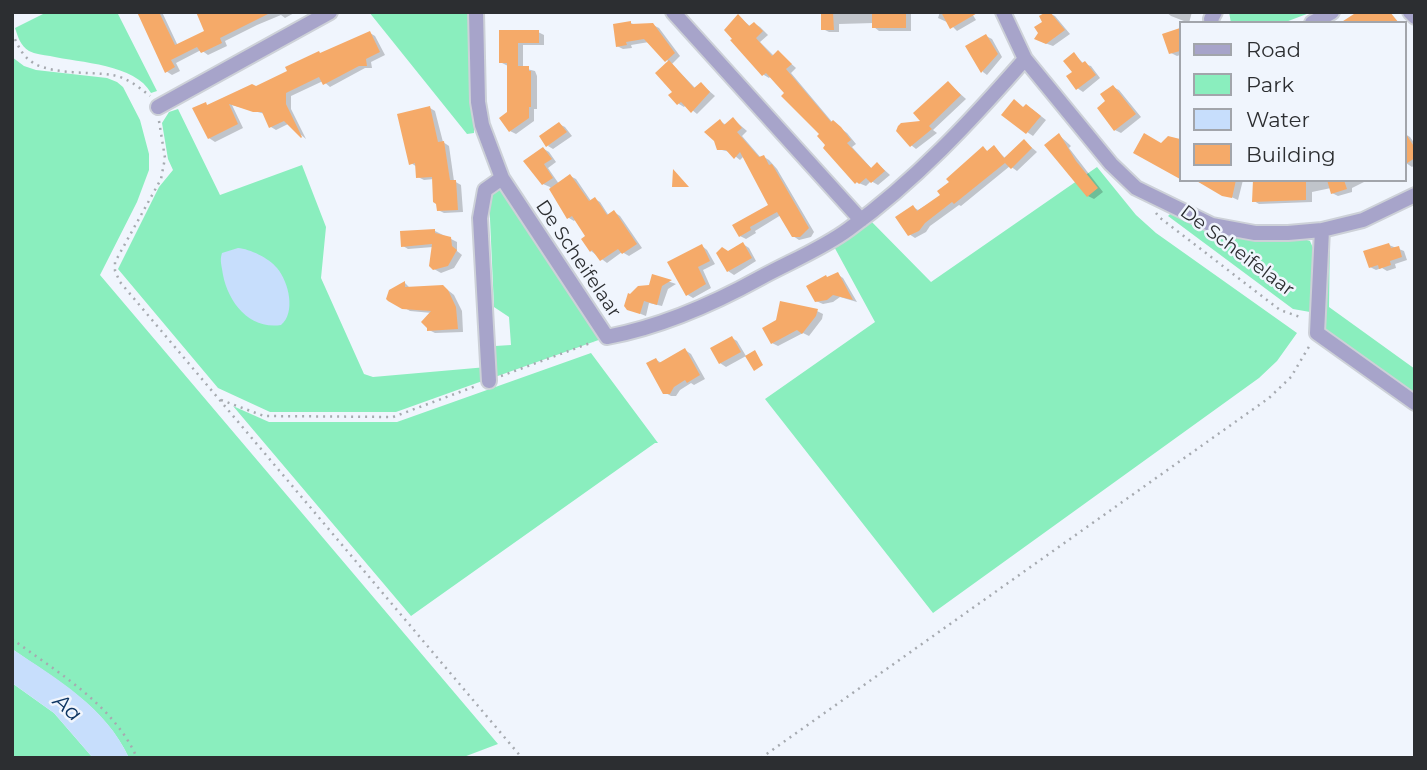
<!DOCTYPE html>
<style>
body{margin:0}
#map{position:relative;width:1427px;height:770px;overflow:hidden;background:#f0f5fd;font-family:Montserrat,sans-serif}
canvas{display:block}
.frame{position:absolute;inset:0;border:14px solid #2c2e31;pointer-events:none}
.legend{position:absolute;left:1179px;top:21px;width:228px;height:161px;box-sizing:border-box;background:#f0f5fd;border:2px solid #a2a5ab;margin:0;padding:9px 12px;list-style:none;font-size:21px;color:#2c2e31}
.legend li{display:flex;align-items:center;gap:14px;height:35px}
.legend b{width:35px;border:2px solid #a2a5ab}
</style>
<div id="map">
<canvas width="1427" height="770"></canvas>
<div class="frame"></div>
<ul class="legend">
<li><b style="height:9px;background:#a7a4ca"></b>Road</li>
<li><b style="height:19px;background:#8aeebe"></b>Park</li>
<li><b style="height:19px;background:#c7defc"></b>Water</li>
<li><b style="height:19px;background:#f5aa69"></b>Building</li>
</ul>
</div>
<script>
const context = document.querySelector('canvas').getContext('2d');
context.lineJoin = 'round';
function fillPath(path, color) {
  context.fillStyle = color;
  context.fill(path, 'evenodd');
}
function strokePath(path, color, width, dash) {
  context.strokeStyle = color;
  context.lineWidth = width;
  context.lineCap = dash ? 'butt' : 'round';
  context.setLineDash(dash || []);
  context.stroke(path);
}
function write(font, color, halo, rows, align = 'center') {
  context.font = font + ' Montserrat,sans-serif';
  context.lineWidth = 5;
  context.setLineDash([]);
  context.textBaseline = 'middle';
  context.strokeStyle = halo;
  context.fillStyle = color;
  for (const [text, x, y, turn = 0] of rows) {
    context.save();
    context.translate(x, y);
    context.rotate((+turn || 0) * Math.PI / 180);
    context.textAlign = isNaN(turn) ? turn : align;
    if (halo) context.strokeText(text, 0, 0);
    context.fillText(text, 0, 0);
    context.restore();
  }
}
fillPath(new Path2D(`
 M47 12H117L157 91 151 93C135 64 81 63 50 56 43 55 35 54 29 51 20 45 18 37 15 28Z
 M369 12 470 13 474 25V133L467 134Z
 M1229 12H1312L1283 23H1231Z
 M12 57 24 66 36 70 107 78 117 82 123 87 140 120 149 154V170L137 202 100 275 498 744 461 758H129C105 706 56 680 12 649Z
 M178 109 220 195 302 165 326 227 321 278 364 374 373 377 487 367 488 379 396 412H270L218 388 118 269 159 187 173 170 168 159 162 123 169 112Z
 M1097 167 1136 215 1156 233 1297 333 1277 361 1259 378 933 613 765 399 875 322 831 241 865 215 931 282Z
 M508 185 607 337 495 377V346L511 345 509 317 494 307 489 197 497 187Z
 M1171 213C1215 234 1255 243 1304 239L1310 241 1316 255 1310 312 1293 309 1168 216Z
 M1330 237 1329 307 1415 369V396L1326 334 1321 325 1325 246Z
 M591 353 658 443H655L411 616 233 406 269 422H397Z
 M12 683 54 713 93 758H12Z`), '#8aeebe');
fillPath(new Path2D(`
 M238 248C250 249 269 258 277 268 289 282 296 313 281 325 248 330 226 300 222 269 221 263 220 259 222 253Z
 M12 649C57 679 106 707 129 758H93L54 713 12 683Z`), '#c7defc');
fillPath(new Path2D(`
 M141 12H162L178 46 206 32 230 12H296L285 18 281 15 257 25 225 41 227 46 208 55 201 50 176 63 180 71 172 75 166 71Z
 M822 12H911V31H879L874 27V23L839 24V32H829L823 29Z
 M940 12H971L976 20 957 31 949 23 938 18Z
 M1166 12H1192L1189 23 1171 16Z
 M1049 13 1055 16 1070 34 1053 46 1042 42 1045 23Z
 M738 16 751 27 755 24 760 27 768 35 760 42 774 56 778 52 796 68 791 73 833 123 847 133 856 144 852 147 872 169 878 164 890 175 878 185 871 181 866 186 856 182 822 134 787 93 771 76 769 78 764 75Z
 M631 23 635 25H653L659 28 680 56 672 64 696 89 701 84 715 96 697 114 686 105 684 107 679 104 669 62 649 42 631 45 632 48 623 49 617 46Z
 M1180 30V55L1177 56 1171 53 1165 35Z
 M501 32H538L544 35V45H523V68L535 71 537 76V109H534V121L516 134 510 131 508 66 500 62Z
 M370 33 375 36 385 55 371 62 372 68H365L330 87 323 81 291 96V109L306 139 288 124 276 130 271 127 265 114 232 105 243 128 215 142 209 138 205 104 209 106 256 88Z
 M986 36 992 39 1002 57 987 75 983 72 968 47Z
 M1074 54 1084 64 1091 66 1100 78 1083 92 1077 88Z
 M948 83 966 99 933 130 937 133 916 149 911 145Z
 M1113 87 1119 90 1141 117 1121 133 1115 130 1108 101Z
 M430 108 435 111 443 142 449 146 454 181 461 185 463 212 444 213 438 210 434 179 424 180 418 177 417 167 411 163Z
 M1025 108 1032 109 1046 120 1033 136 1027 132Z
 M733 119 747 131 742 136 761 158 764 157 769 160 777 169 814 232 811 237 799 240 793 236 781 215 755 231 756 233 746 239 740 236 770 205 744 156 740 160 730 152 718 149 720 121 726 125Z
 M559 124 565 127 572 136 553 149 548 146Z
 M1405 134 1410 137 1415 144V165L1412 167 1406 163Z
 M1059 135 1071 146 1069 148 1103 192 1094 199 1088 196Z
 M1024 141 1037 152 1017 171 1010 166 961 206 959 205 930 226 926 232 915 238 909 234 913 207 918 210 943 195 951 182 983 149 989 152 994 147 1006 159Z
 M544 149 549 152 556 162 548 168 559 184 570 176 576 179 591 201 595 199 600 202 609 216 614 212 620 216 642 248 629 256 622 252 607 263 591 251 584 240 588 237 576 219 574 221 569 218 550 187 543 184Z
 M1194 180H1243L1238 200Z
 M1255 180H1368L1352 188V192L1338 196 1332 193 1331 188 1312 192V202L1259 204 1254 201Z
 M435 231 457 242V251L462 255 454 268 441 273 434 269 433 247 408 249 403 246Z
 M743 244 749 248 756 261 734 275 728 271V253Z
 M1389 245 1404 251 1407 260 1395 264 1396 268 1387 271 1382 268 1376 270 1370 267Z
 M702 246 707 250 715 264 703 270 711 288 693 298 688 295Z
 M837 274 843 278 857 302 840 297 833 302 823 304 816 301 828 278Z
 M653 276 676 284 668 289 662 306 649 303 646 316 628 309 650 286Z
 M405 283 410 288 442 287 449 291 454 295 462 311 463 332 435 333 429 330 432 313 410 311 388 298Z
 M817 311 823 314 822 319 809 336 803 333 778 346 772 343Z
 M732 338 737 341 746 356 726 367 720 363Z
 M685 350 691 354 705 379 694 385 691 383 680 390 676 396H671L664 392 656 360 662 363Z`), '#0003');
fillPath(new Path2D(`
 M137 12H159L175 45 204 31 196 12H272L220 38 222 43 201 53 197 47 171 60 175 67 165 73Z
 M821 12H833L834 30H821Z
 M872 12H906V28H872Z
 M941 12H979L950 29Z
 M1046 12H1050L1065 30 1046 44 1034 39 1038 33 1034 27 1042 22 1039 16Z
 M1357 12H1390L1399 23H1340Z
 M738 14 749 26 754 22 763 31 756 38 772 56 778 50 792 64 786 69 831 122 833 120 841 127 851 140 847 143 871 168 877 162 885 171 871 183 866 178 859 184 857 182 855 184 823 148 825 145 817 136 819 134 781 96 784 93 766 73 762 76 730 40 732 39 724 30Z
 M631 21V24L653 23 675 53 665 62 644 39 626 42 627 45 616 47 613 24Z
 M1180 28V51L1169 54 1162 34Z
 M499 30H539V43H518V66H529V71H531V107H529V118L509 132 499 118 507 112V63H499Z
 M370 31 380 52 366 59 367 66H359L323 85 319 77 286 93V104L302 137 301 138 284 121 269 128 262 112H253L229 104 238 124 208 139 192 108 206 102 207 105 252 84 256 86 287 71 285 67 319 51 320 53Z
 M986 34 998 54 981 73 965 46Z
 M1074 52 1082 63 1085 61 1096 75 1076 90 1066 76 1072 72 1063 61Z
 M669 60 694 88 701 82 710 92 691 113 681 102 677 105 668 95 672 92 655 73Z
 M948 81 961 95 929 126 932 129 910 147 896 131 898 126 901 123 920 121 913 113Z
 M1113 85 1136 114 1114 131 1097 108 1105 101 1100 94Z
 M1014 99 1023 107 1026 104 1041 116 1026 134 1001 115Z
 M430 106 438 142 444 141 450 180H456L458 210 437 211 436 204 433 202 432 177 416 178 415 163 409 165 397 114Z
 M733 117 742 128 737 132 759 157 764 155 769 165 772 164 809 228 800 237H792L777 212 750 227 751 230 739 237 732 225 768 205 740 152 734 159 726 150H717L714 141 704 132 720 119 724 125Z
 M559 122 567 132 546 147 539 136Z
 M1404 131 1415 148V158L1404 165Z
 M1059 133 1076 161 1098 188 1087 197 1044 145Z
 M1144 133 1161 143 1168 136 1180 139V179L1133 153Z
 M1024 139 1032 148 1011 169 1005 163 954 204 952 202 925 223 919 231 908 236 895 217 913 205 917 211 940 195 937 191 949 182 946 179 983 146 987 151 994 145 1004 158Z
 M543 147 552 159 544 164 553 178 542 185 523 161Z
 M673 169 689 187H672Z
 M570 174 589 201 595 197 607 215 614 210 637 244 622 254 618 249 600 261 592 250 590 252 581 239 585 236 572 216 567 219 549 189Z
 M1195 180H1236L1232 198 1222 196Z
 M1253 180H1306V200L1252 202Z
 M1327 180H1344L1347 189 1331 194Z
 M435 229V233L451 237 452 246 457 250 448 266 433 270 429 266 432 244 401 247 400 231Z
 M743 242 752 258 727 272 716 253 722 247 728 251Z
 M1389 243 1391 248 1399 246 1402 257 1390 261 1391 265 1379 269 1378 265 1369 268 1363 251Z
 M702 244 710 261 698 267 706 284 686 296 667 262Z
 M838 272 853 300 833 295 827 300 815 302 806 286 826 275 827 277Z
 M652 274 672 280 662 286 657 305 644 301 640 314 627 310 624 306 628 293 630 294 638 286 649 285Z
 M405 281V287L443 285 448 290 456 307 458 329 427 331V328L421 322 431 311 402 309 388 301 386 299 389 290Z
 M780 301 818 309 816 316 802 334 797 330 771 344 762 328 776 320Z
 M732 336 741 352 719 364 710 348Z
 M685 348 700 375 687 383 685 380 674 387 670 394H663L646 363 656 358 659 363Z
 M755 350 763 365 754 371 745 356Z`), '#f5aa69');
const minor = new Path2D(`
 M476 12 478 102 482 125 502 178 607 337C660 327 713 304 760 278 789 262 822 249 849 229 915 181 971 121 1025 59
 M673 12 861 220
 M1003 12 1025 59 1111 164 1136 188 1212 225 1255 233H1288L1322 230 1317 333 1415 403
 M1410 12 1415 17
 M1212 23 1211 19 1215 12
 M1312 23 1332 12
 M158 107 330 12
 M1322 230 1363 220 1415 195
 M489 381 480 218 485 190 502 178`);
strokePath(minor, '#cdd1d8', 18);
strokePath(new Path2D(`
 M12 33C16 41 20 51 26 57 43 76 88 71 112 75 126 77 139 87 150 96
 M159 121 165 158 161 179 115 262V271L120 282 522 758
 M1156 213 1159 217 1280 310 1303 318
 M501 376 593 342
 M221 400 264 416 393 417 476 386
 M12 639C57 672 114 705 137 758
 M761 758 1269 398 1291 377 1310 345`), '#a6aab0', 2.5, [2, 5]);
strokePath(minor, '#a7a4ca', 14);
write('19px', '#2c2e31', '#f0f5fd', [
 ["De Scheifelaar",1237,251,37],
 ["De Scheifelaar",578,259,56]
]);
write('italic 21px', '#0e3562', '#f0f5fd', [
 ["Aa",67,708,41]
]);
</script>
